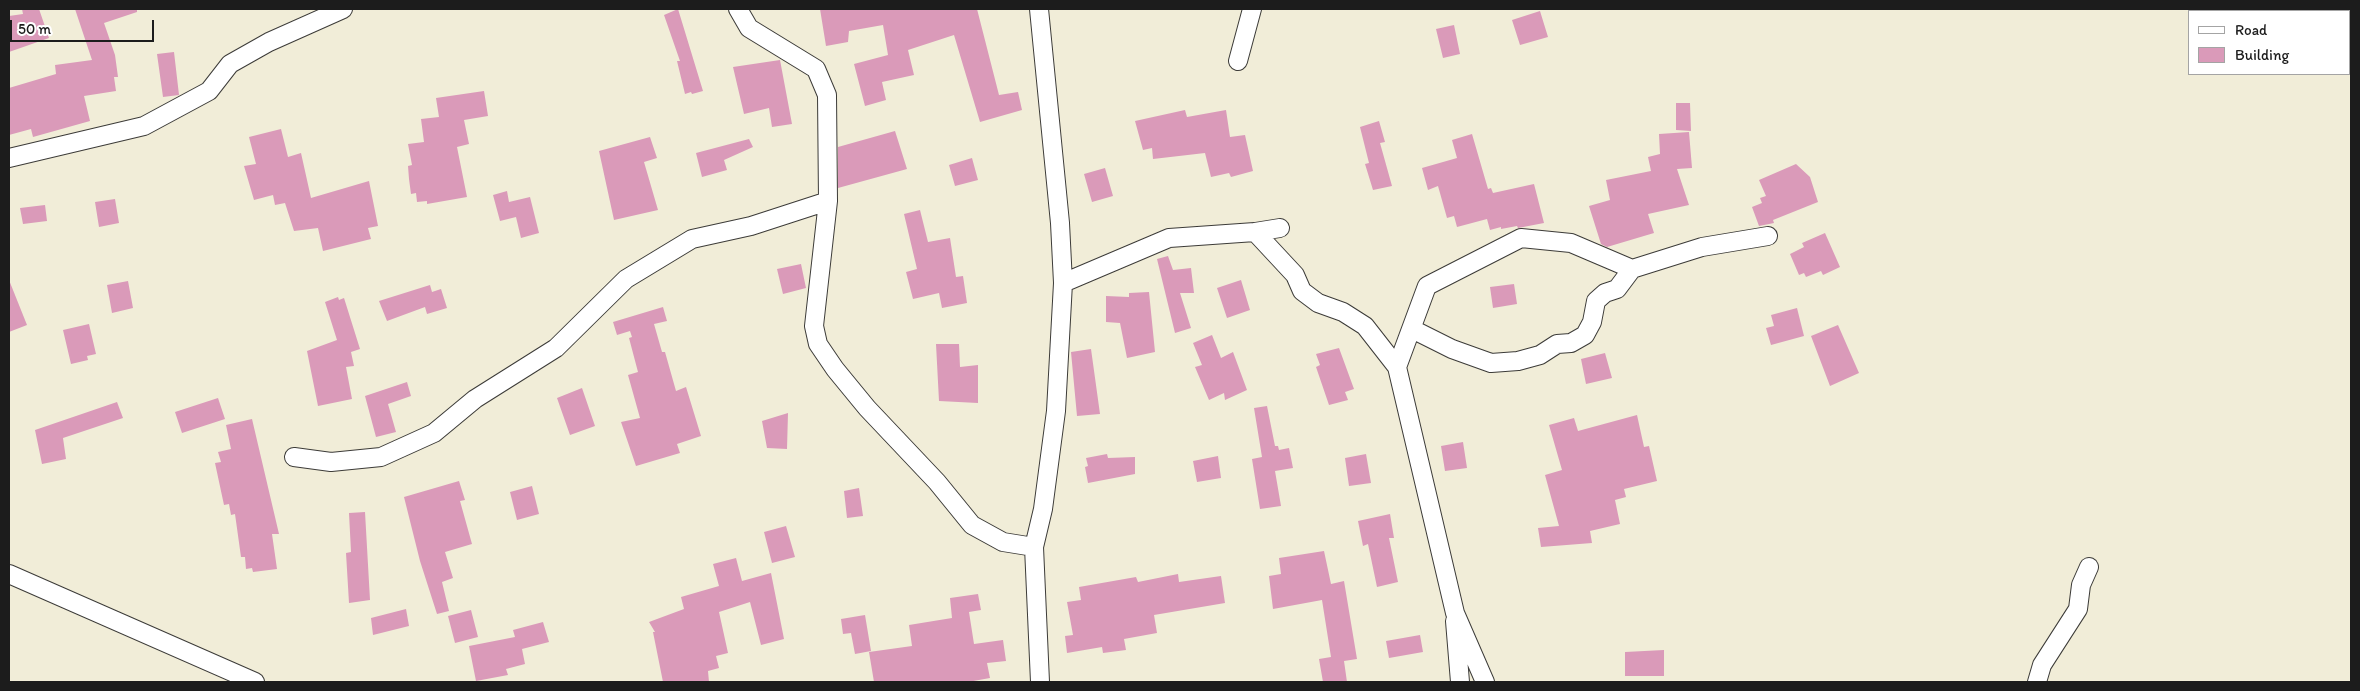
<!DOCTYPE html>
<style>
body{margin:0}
#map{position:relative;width:2360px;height:691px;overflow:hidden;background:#f1edd8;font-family:Itim,sans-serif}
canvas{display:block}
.frame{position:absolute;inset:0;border:10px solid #1c1c1c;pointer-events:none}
.legend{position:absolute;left:2188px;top:10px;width:162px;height:65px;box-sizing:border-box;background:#fff;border:1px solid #a4a4a4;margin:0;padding:6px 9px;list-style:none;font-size:15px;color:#1c1c1c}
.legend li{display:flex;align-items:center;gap:10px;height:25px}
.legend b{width:25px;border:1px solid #a4a4a4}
.scale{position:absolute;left:10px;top:20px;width:144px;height:22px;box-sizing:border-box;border:2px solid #1c1c1c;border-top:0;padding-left:6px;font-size:15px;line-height:18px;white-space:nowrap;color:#1c1c1c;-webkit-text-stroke:4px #fff;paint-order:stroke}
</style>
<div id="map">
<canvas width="2360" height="691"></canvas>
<div class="frame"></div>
<ul class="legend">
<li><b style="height:6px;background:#fff"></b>Road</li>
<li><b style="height:14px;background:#da9ab9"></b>Building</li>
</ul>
<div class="scale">50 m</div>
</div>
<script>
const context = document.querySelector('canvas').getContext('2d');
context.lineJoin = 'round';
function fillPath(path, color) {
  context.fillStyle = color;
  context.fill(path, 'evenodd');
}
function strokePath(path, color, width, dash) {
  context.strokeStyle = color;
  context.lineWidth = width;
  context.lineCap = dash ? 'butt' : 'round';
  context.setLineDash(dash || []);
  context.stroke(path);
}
fillPath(new Path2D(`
 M22 9H39L49 38 9 52V16L23 14Z
 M75 9H137V12L104 23 115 55 118 77H114L116 91 84 96 90 121 33 137 31 129 9 135V88L56 74 55 65 92 60Z
 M678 9 703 91 692 94 691 92 685 94 677 61H680L664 15Z
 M820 9H977L999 95 1018 92 1022 110 980 122 954 35 908 50 914 75 882 82 886 100 865 106 854 64 888 55 883 25 849 31 848 42 826 46Z
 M1540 11 1548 37 1520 45 1512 20Z
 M1454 25 1460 54 1443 58 1436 29Z
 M174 52 179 95 163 97 157 54Z
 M780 60 792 124 772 127 769 108 744 114 733 67Z
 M484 91 488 116 464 120 469 144 457 147 467 197 427 204V201L417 202 416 193 411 194 409 179 408 166 412 165 408 144 424 142 421 119 439 117 436 98Z
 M1676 103H1690L1691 131 1676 130Z
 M1185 110 1187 117 1226 110 1230 137 1245 135 1253 171 1231 177 1229 173 1211 177 1205 153 1153 159 1152 148 1143 150 1135 121Z
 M1379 121 1385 142 1380 143 1392 186 1373 190 1365 164 1369 163 1360 127Z
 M281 129 288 157 301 153 311 198 369 181 378 226 368 228 371 239 323 251 318 228 294 231 285 203 275 205 273 195 254 200 244 166 256 164 249 137Z
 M895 131 907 169 838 188V147Z
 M1689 132 1692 168 1677 169 1689 205 1648 214 1654 233 1607 247 1601 244 1589 206 1610 200 1606 180 1651 171 1648 157 1660 154 1659 134Z
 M1472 134 1488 189 1491 188 1493 193 1534 184 1544 223 1518 228 1517 226 1501 229V227L1490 230 1487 219 1457 227 1454 216 1447 218 1438 186 1428 190 1422 168 1457 158 1452 140Z
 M650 137 657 158 644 162 658 210 614 220 599 151Z
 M749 139 753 147 724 160 727 170 702 177 696 153Z
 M972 158 978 180 955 186 949 165Z
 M1796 164 1810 177 1818 202 1773 220 1774 223 1759 226 1752 207 1762 203 1760 198 1766 196 1759 180Z
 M1105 168 1113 196 1092 202 1084 174Z
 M507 191 509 202 530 197 539 233 521 238 516 217 500 221 493 195Z
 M115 199 119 223 99 227 95 202Z
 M45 205 47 221 23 224 20 208Z
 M920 210 928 242 950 238 956 277 963 276 967 303 942 308 939 293 913 299 906 272 917 269 904 214Z
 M1825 233 1840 267 1823 275 1821 271 1806 277 1804 273 1799 275 1790 254 1804 247 1802 243Z
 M1168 256 1173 270 1191 268 1194 293H1180L1191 328 1175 333 1157 259Z
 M801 264 806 288 783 294 777 269Z
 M9 280 27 325 9 332Z
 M1241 280 1250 310 1227 318 1217 288Z
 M128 281 133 308 112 313 107 285Z
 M1514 284 1517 304 1493 308 1490 287Z
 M430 285 432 292 441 289 447 308 427 314 425 307 387 321 379 301Z
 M1149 292 1155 352 1127 358 1120 323 1106 322V296L1129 297V293Z
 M338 297 339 300 344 298 360 349 351 352 354 366 346 367 352 399 318 406 307 351 337 340 325 302Z
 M663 307 667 321 654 324 662 352H665L676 391 686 387 701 436 677 444 680 453 636 466 621 422 640 418 628 375 638 372 629 338 632 337 630 331 617 335 613 322Z
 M1797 308 1804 336 1771 345 1766 328 1774 326 1771 315Z
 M89 324 96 354 87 356 88 360 71 364 63 330Z
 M1838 325 1859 373 1830 386 1811 336Z
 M1212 335 1221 358 1233 352 1247 390 1225 400 1224 393 1209 400 1195 367 1202 365 1193 343Z
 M936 344H959L960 367 978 365V403L939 401Z
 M1339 348 1354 389 1345 392 1348 400 1329 405 1316 367 1320 365 1316 354Z
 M1091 349 1100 414 1077 416 1071 352Z
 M1605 353 1612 378 1586 384 1581 359Z
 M407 382 411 396 388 404 396 432 376 437 365 396Z
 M582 388 595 426 570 435 557 398Z
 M218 398 225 419 182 433 175 412Z
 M117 402 123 418 63 438 66 459 42 464 35 430Z
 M1267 406 1275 446H1278L1279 450 1289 448 1293 468 1275 471 1281 506 1260 509 1252 459 1262 457 1254 408Z
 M788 413 787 449 767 448 762 421Z
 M1637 415 1644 447 1649 446 1657 481 1624 489 1626 497 1615 500 1620 524 1590 531 1592 543 1541 547 1538 528 1559 526 1545 475 1562 470 1549 425 1574 418 1578 431Z
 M252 419 279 534H272L277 569 253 572 252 568 246 569 245 557H241L235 514 231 515 229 504 224 505 215 463 221 462 218 452 231 449 226 425Z
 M1463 442 1467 468 1445 471 1441 446Z
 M1107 454 1108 458 1135 457V474L1088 483 1085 467 1088 466 1086 458Z
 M1366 454 1371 483 1349 486 1345 458Z
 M1218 456 1221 478 1197 482 1193 461Z
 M459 481 465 500 460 501 472 544 445 552 453 578 442 582 449 611 437 614 420 561 404 497Z
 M532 486 539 514 517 520 510 492Z
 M859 488 863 516 847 518 844 491Z
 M365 512 370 600 349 603 346 553 351 552 349 513Z
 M1390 514 1394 538H1389L1398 582 1377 587 1368 544 1363 546 1358 521Z
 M786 526 795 557 772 563 764 532Z
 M1324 551 1331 584 1344 581 1357 659 1344 661 1347 682H1323L1319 659 1331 657 1322 600 1273 609 1269 576 1281 574 1279 558Z
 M736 558 742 581 771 573 784 639 761 645 750 602 719 612 728 653 716 656 719 668 708 671 709 682H663L653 632H655L649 622 684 609 681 597 719 586 713 564Z
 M1178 574 1179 582 1221 576 1225 603 1154 615 1157 633 1124 639 1126 650 1103 653 1102 647 1067 653 1065 636 1073 635 1067 602 1081 600 1079 587 1136 577 1138 582Z
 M978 594 981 610 969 612 974 644 1003 640 1006 661 987 663 990 678 968 682H874L869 652 912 646 909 625 952 618 950 598Z
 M406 609 409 626 373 635 371 618Z
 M471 610 478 637 455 643 448 616Z
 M865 615 871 651 855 654 851 633 843 634 841 619Z
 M543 622 549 642 522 649 525 664 506 669 508 675 476 681 469 646 515 637 513 630Z
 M1420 635 1423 652 1389 658 1386 641Z
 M1664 650V676H1625V652Z`), '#da9ab9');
const street = new Path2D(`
 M738 9 749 28 816 69 827 95 828 201 814 326 818 344 835 369 867 408 937 482 972 525 1003 542 1034 547
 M1039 9 1060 223 1063 283 1056 411 1043 509 1034 547 1040 682
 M1238 61 1252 9
 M9 158 144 126 209 91 230 64 269 42 343 9
 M1280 228 1255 232 1295 275 1302 291 1318 303 1343 312 1365 326 1397 367 1455 613 1485 682
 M1063 283 1169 238 1255 232
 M1412 329 1452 349 1491 363 1518 361 1540 355 1557 344 1571 343 1585 335 1592 322 1596 301 1605 293 1617 289 1632 269
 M1397 367 1427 286 1521 238 1571 243 1632 269 1702 247 1768 236
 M294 457 331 462 381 457 434 433 475 399 556 348 626 279 692 239 751 226 828 201
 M9 574 255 682
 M1455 621 1460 682
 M2037 682 2042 665 2078 609 2081 585 2089 567`);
strokePath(street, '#3c3b38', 20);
strokePath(street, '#fff', 18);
</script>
